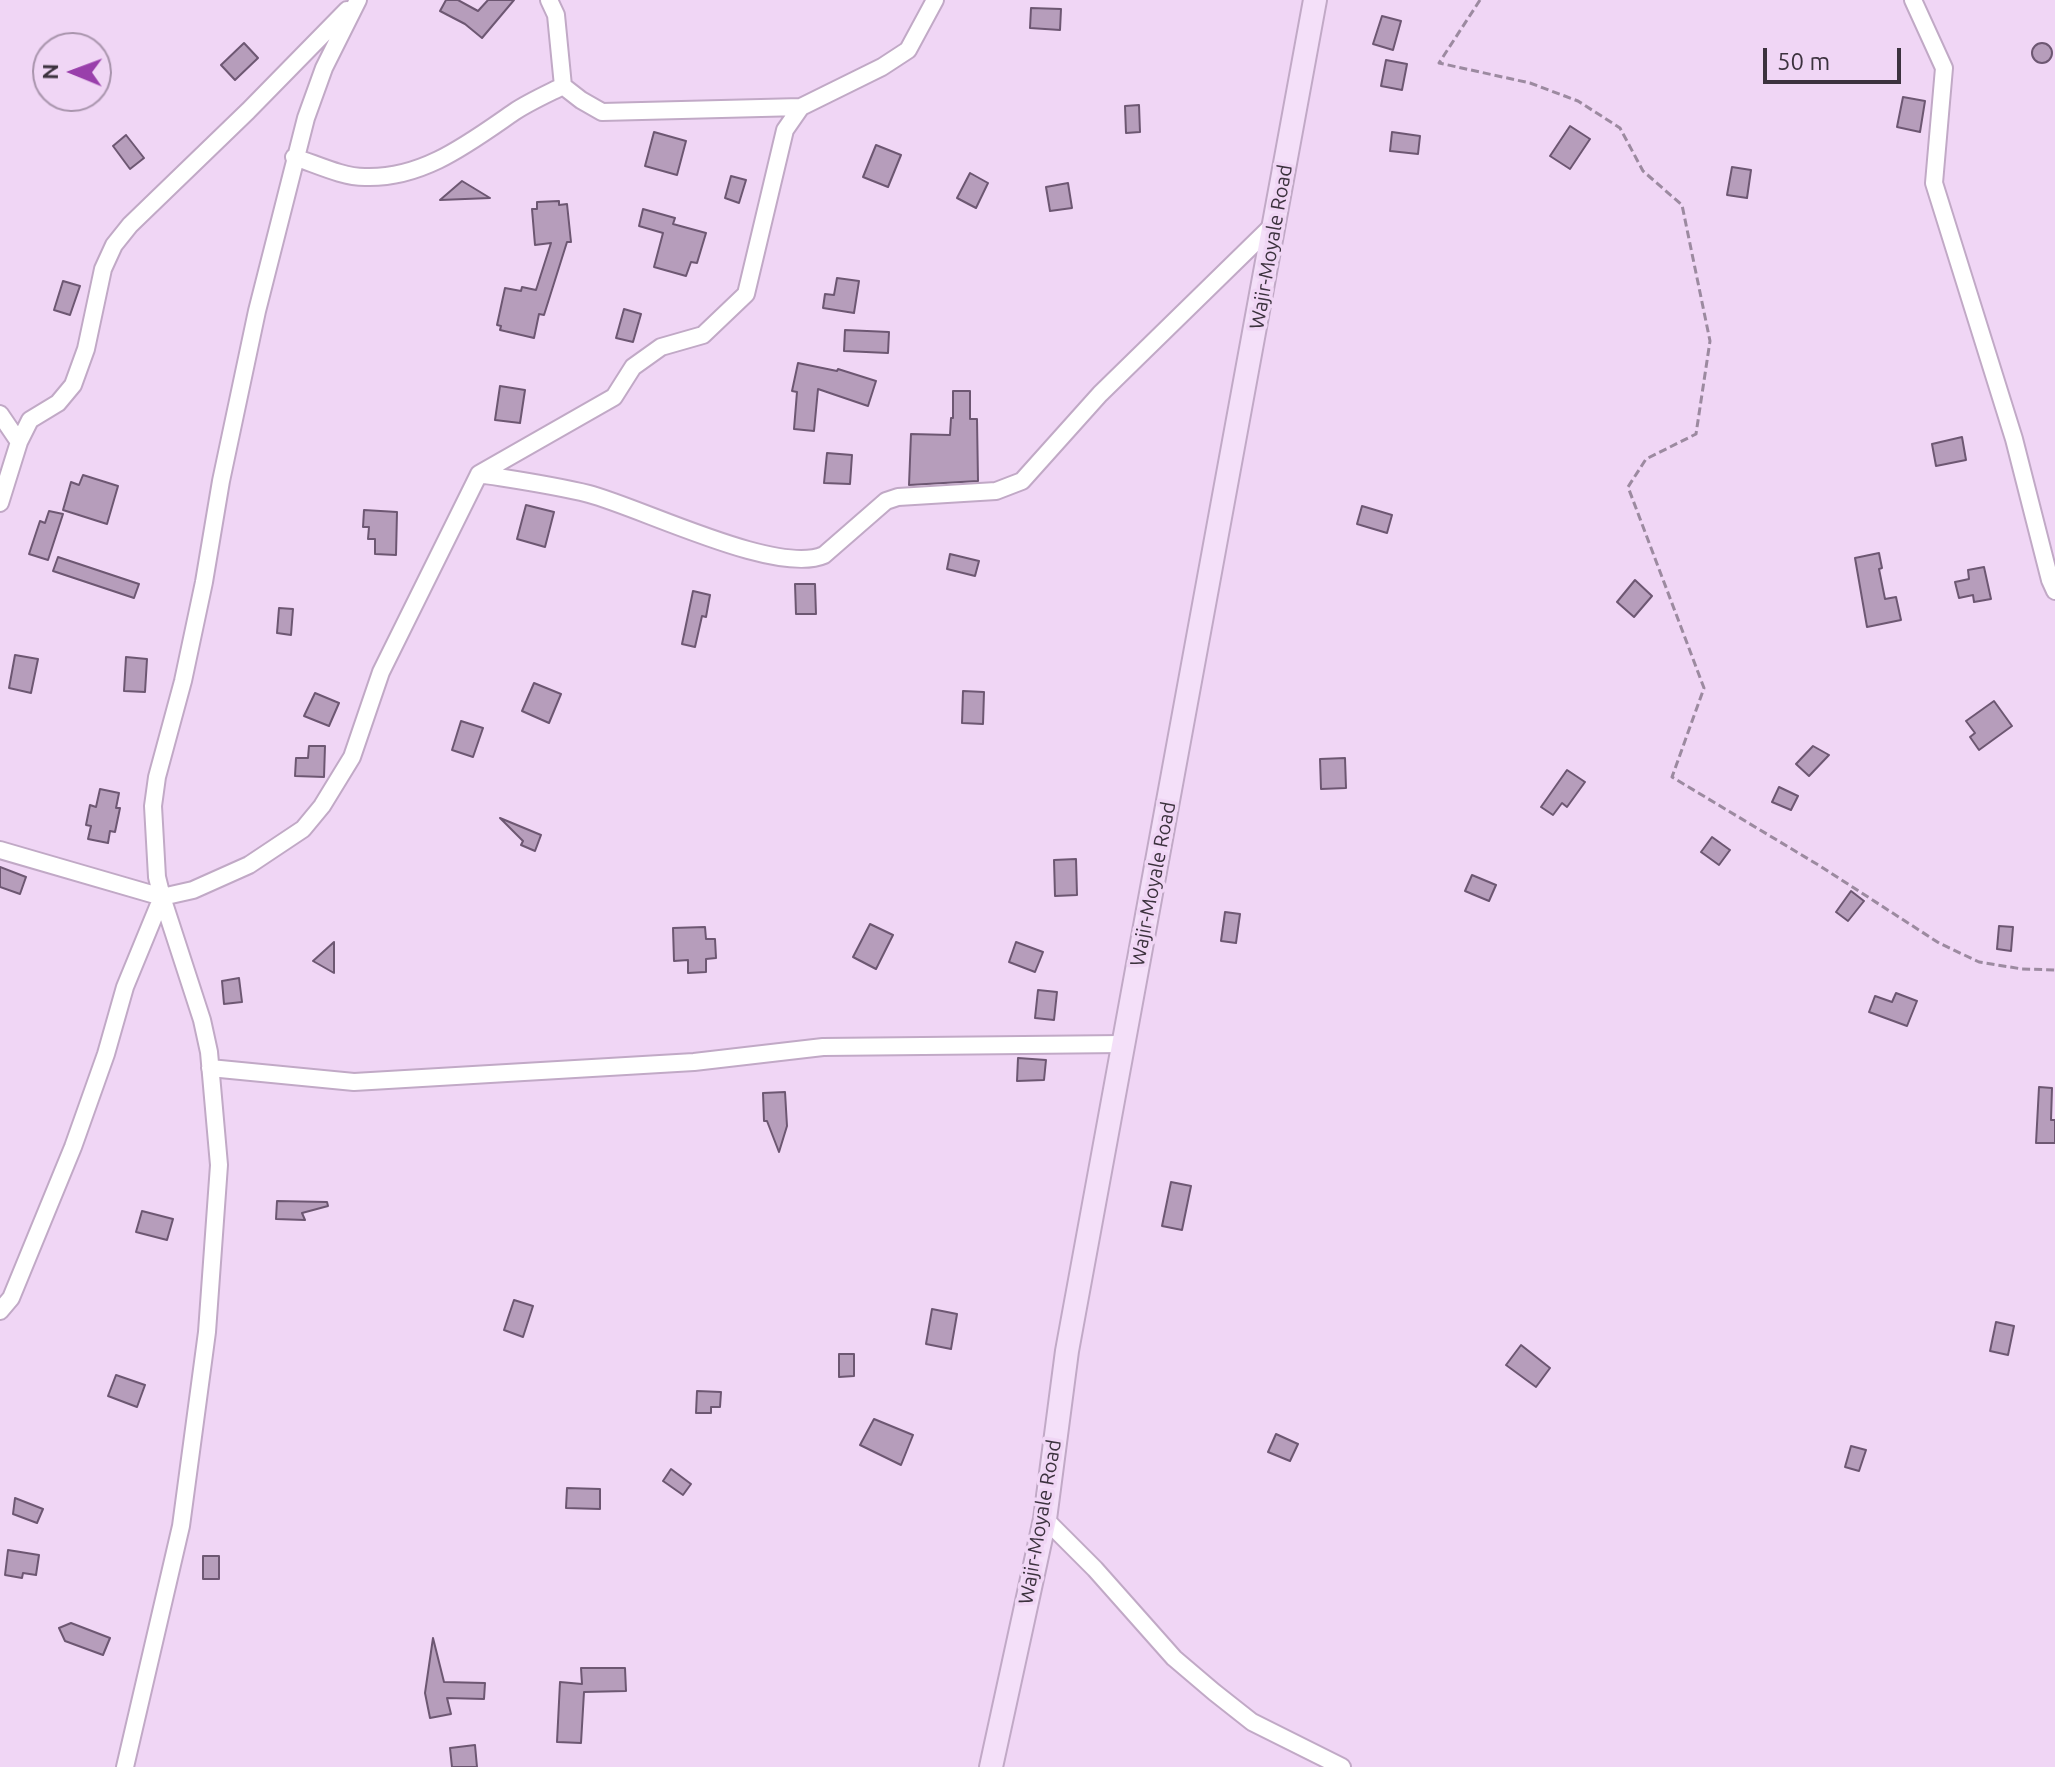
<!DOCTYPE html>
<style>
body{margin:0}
#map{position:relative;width:2055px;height:1767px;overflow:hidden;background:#f0d6f5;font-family:Ubuntu,sans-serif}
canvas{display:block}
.north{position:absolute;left:32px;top:32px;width:80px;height:80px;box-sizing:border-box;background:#f0d6f5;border:2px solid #a894ac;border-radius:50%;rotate:271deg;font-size:22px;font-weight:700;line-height:32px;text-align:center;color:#3c323e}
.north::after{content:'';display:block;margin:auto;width:28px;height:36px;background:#993fab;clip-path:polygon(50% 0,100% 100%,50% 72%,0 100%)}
.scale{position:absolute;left:1763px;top:48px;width:138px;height:36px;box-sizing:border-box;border:4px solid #3c323e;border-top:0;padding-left:10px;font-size:24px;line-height:28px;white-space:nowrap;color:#3c323e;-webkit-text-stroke:6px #f0d6f5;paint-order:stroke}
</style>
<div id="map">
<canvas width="2055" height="1767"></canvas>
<div class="north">N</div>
<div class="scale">50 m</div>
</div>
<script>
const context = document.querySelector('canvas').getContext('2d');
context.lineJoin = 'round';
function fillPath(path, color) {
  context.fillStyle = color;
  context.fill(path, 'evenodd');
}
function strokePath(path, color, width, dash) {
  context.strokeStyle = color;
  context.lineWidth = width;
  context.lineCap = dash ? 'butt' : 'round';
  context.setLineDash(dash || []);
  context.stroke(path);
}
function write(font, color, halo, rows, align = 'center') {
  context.font = font + ' Ubuntu,sans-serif';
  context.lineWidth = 7;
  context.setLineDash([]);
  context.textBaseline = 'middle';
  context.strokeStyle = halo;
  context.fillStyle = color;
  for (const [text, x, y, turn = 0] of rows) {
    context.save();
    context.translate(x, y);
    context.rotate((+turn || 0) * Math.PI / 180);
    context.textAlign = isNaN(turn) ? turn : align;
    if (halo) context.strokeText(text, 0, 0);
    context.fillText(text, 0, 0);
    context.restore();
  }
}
const building = new Path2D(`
 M446 0H458L478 11 488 0H514L482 38 465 24 440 11Z
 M1031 8 1061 9 1060 30 1030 28Z
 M1382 16 1401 21 1393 50 1373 44Z
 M2032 53a10 10 0 1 1 20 0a10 10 0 1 1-20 0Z
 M244 43 258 58 235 80 221 65Z
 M1386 60 1407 64 1402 90 1381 86Z
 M1903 97 1925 101 1920 132 1897 127Z
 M1139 105 1140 132 1126 133 1125 106Z
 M1570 126 1590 139 1570 169 1550 156Z
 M654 132 686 141 677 175 645 166Z
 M1392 132 1420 136 1418 154 1390 151Z
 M126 135 144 158 130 169 113 146Z
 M876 145 901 155 888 187 863 177Z
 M1732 167 1751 170 1747 198 1727 195Z
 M970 173 988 183 976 208 957 198Z
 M731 176 746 180 739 203 725 198Z
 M462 181 490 198 440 200Z
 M1068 183 1072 208 1050 211 1046 187Z
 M559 201V205L567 204 571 242H567L544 315 539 314 534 338 500 330 501 326 497 325 505 288 521 291 522 287 536 290 551 243 535 245 532 209H537V202Z
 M643 209 675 218 673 224 706 233 697 263 691 262 686 276 654 267 663 233 639 226Z
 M837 278 859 281 854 313 823 308 825 294 834 295Z
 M63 281 80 286 70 315 54 310Z
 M624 309 641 314 633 342 616 338Z
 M845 330 889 332 888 353 844 351Z
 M798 363 837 371 838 369 876 381 868 406 818 389 814 431 794 429 797 392 792 391Z
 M500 386 525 390 520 423 495 420Z
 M953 391H970V419H977L978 481 909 485 911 434 950 435 951 418H953Z
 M1962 437 1966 460 1936 466 1932 444Z
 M827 453 852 455 850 484 824 483Z
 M83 475 118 486 107 524 63 510 71 482 79 485Z
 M526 505 554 512 545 547 517 539Z
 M1362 506 1392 515 1387 533 1357 524Z
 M364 510 397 512 396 555 375 554V539H368L369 527H363Z
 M49 511 63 514 48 560 29 554 40 521 45 523Z
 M1879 553 1882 568 1879 569 1885 599 1896 597 1901 620 1867 627 1855 558Z
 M950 554 979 561 975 576 947 569Z
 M58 557 139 584 134 598 53 571Z
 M1984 567 1991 599 1974 602 1973 595 1959 598 1955 582 1969 579 1968 570Z
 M1635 580 1652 596 1634 617 1617 602Z
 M795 584H815L816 614H796Z
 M693 591 710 595 706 617 702 616 695 647 682 644Z
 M279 608 293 609 291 635 277 633Z
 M15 655 38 659 31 693 9 688Z
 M126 657 147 659 145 692 124 691Z
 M534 683 561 694 549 723 522 711Z
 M963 691 984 692 983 724 962 723Z
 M315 693 339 703 329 726 304 716Z
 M1994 701 2012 726 1979 750 1970 737 1975 733 1966 721Z
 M461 721 483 728 473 757 452 750Z
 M309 746H325L324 777 295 776 296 758H308Z
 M1813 746 1829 755 1809 776 1796 764Z
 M1345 758 1346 788 1321 789 1320 759Z
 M1567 770 1585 782 1567 807 1562 803 1553 815 1541 807Z
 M1779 787 1798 796 1791 810 1772 802Z
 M100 789 119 793 116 808H120L115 832 110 831 108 843 88 839 91 826 86 825 90 805 96 807Z
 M500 818 541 835 535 851 521 845 523 841Z
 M1712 837 1730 850 1719 865 1701 852Z
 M1076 859 1077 895 1055 896 1054 860Z
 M0 867 26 877 20 894 0 887Z
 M1472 875 1496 885 1489 901 1465 891Z
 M1851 891 1864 901 1848 921 1836 912Z
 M1225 912 1240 914 1236 943 1221 941Z
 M870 924 893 935 876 969 853 957Z
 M1999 926 2013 927 2011 951 1997 949Z
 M705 927 706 939H715L716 958 706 959V972L688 973V960L674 961 673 928Z
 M334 942V973L313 961Z
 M1016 942 1043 952 1035 972 1009 962Z
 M239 978 242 1002 224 1004 222 981Z
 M1038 990 1057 992 1054 1020 1035 1018Z
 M1896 993 1917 1001 1907 1026 1869 1012 1875 996 1892 1002Z
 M1018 1058 1046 1060 1044 1080 1017 1081Z
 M2039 1087 2052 1088 2051 1120H2055V1143H2036Z
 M785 1092 787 1126 779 1152 767 1121H764L763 1093Z
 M1171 1182 1191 1186 1182 1230 1162 1226Z
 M277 1201 327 1202 328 1206 302 1213 305 1220 276 1219Z
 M142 1211 173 1219 167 1240 136 1232Z
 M514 1300 533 1306 523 1337 504 1330Z
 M932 1309 957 1314 951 1349 926 1344Z
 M1996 1322 2014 1326 2008 1355 1990 1351Z
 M1521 1345 1550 1368 1536 1387 1506 1365Z
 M839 1354H854V1376L839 1377Z
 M116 1375 145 1385 137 1407 108 1396Z
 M697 1391 721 1392 720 1407H711V1413H696Z
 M874 1419 913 1435 901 1465 860 1445Z
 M1276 1434 1298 1444 1290 1461 1268 1452Z
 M1851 1446 1866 1450 1859 1471 1845 1467Z
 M671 1469 691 1484 683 1495 663 1481Z
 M567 1488 600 1489V1509L566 1508Z
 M15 1498 43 1509 37 1523 13 1514Z
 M8 1550 39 1555 36 1575 23 1573 22 1578 5 1575Z
 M203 1556H219V1579H203Z
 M71 1623 110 1638 103 1655 65 1641 59 1628Z
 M433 1638 444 1682 485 1683 484 1699 447 1698 451 1714 430 1718 425 1693Z
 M581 1668H625L626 1691 584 1692 581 1743 557 1742 560 1682 582 1684Z
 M475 1745 477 1767H452L450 1748Z`);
fillPath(building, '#b69dbb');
strokePath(building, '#6d5772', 2);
const street = new Path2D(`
 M549 0 556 15 563 86
 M1913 0 1944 68 1934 183 2014 439 2050 580 2055 591
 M294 157C316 164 342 177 365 177 423 179 469 143 514 112 529 102 547 94 563 86L581 100 602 112 801 107
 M0 414 19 442 0 503
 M19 442 30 420 58 403 73 385 86 349 103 269 114 245 130 225 248 111 347 10
 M479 474C516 480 553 485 589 494 642 508 777 576 824 555L886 501 898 497 996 491 1022 481 1100 394 1275 223
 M0 850 162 897 193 890 249 865 303 829 322 806 352 757 381 672 479 474 614 397 633 367 661 347 703 335 746 294 785 130 801 107 882 67 908 50 935 0
 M210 1068 354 1082 694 1062 823 1047 1123 1044
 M0 1311 11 1298 73 1147 106 1054 125 987 162 897
 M1045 1519 1095 1569 1174 1658 1214 1692 1252 1722 1342 1767
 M125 1767 181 1526 207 1332 219 1165 209 1052 202 1020 162 897 157 877 153 806 157 777 183 681 204 582 221 481 257 311 306 118 324 68 358 0`);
const secondary = new Path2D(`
 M991 1767 1045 1519 1067 1351 1315 0`);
strokePath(street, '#c1a9c6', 20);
strokePath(secondary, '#c1a9c6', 26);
strokePath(new Path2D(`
 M1480 0 1439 63 1530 83 1578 101 1620 128 1643 171 1682 205 1710 341 1696 434 1646 459 1628 487 1704 688 1672 777 1820 866 1939 943 1979 962 2022 969 2055 970`), '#9c8aa0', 3, [8, 4]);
strokePath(street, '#fff', 16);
strokePath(secondary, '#f4e0f9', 22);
write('20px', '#3c323e', '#f0d6f5', [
 ["Wajir-Moyale Road",1271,247,-80],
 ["Wajir-Moyale Road",1153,884,-79],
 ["Wajir-Moyale Road",1040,1522,-80]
]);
</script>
